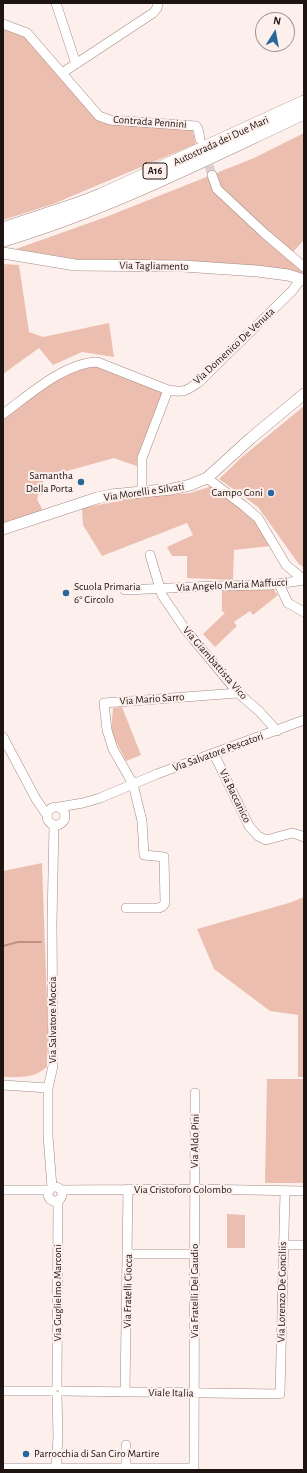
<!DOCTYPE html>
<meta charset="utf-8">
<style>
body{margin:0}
#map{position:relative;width:307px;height:1473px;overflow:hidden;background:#fdf0ec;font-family:"Alegreya Sans",sans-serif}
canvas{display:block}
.frame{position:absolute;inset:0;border:4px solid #1e1411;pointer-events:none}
.north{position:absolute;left:255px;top:12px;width:40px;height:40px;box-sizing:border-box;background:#fdf0ec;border:1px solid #a49894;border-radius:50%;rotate:11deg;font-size:11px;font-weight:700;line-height:16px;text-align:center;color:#1e1411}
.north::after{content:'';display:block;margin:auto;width:14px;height:18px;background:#28679e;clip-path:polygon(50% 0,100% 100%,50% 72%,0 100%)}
</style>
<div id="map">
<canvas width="307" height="1473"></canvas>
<div class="frame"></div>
<div class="north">N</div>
</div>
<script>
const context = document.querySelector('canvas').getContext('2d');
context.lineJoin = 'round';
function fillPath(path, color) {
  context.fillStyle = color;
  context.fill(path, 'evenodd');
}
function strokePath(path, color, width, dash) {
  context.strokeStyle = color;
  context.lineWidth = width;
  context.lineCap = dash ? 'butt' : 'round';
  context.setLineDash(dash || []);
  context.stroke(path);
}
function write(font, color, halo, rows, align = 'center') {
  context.font = font + ' "Alegreya Sans",sans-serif';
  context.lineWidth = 4;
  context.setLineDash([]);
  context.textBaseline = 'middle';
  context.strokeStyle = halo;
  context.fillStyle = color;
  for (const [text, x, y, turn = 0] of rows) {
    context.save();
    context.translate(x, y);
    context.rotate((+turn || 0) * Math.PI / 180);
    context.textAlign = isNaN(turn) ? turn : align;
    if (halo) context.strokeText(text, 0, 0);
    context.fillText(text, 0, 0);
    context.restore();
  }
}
fillPath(new Path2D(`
 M3 27 25 35 102 123 192 128 196 144 53 204 3 220Z
 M304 133V240L292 253 304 271V277L287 271 169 260H80L16 249 106 217 254 158Z
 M3 264 19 265 29 332 43 337 109 323 114 357 82 352 53 365 39 348 3 374Z
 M88 362 168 390 142 468 114 458 45 477 37 499 45 515 3 529V414L51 379Z
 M304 406V568L298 563 258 507 219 479 242 457Z
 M212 486 257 520 271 546 234 550 233 580 187 578V556H172L167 547 193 535 187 523 102 556 83 525 82 508 135 498 190 493Z
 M273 589 278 595 253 615 250 611 234 622 237 626 215 647 203 634 225 613 222 611V590Z
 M122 707 141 755 126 761 111 732 113 708Z
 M42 863 48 1032 47 1067C32 1079 21 1077 3 1077V871Z
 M304 897V1077H298V1015L270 1011 214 969 197 929 289 903Z
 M267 1079H304V1183H265Z
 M227 1214 245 1215V1248H227Z`), '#ecbeb0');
strokePath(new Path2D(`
 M3 946 18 942H41`), '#c39080', 2);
strokePath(new Path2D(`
 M205 153 212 175`), '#dccfcb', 9, [9, 4.5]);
const minor = new Path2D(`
 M56 3 76 64
 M3 24 27 33 99 116 110 120 196 126 198 129 200 139
 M62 73 153 13 157 8 158 3
 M212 175 217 189 264 233 304 267
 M3 414C29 395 64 363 97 362L168 390
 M207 478 244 506 258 518 286 565 304 580
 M142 491V458L168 390C184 393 186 391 199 382L292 291 301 279
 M150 555 162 595 185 629 238 693 259 711 277 731
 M279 584 288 603 304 612
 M125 590 215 586 270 585 304 580
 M3 737 36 799 47 815
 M214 754 249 826 258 836 266 840 292 833 299 835 304 837
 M47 816a9 9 0 1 1 18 0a9 9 0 1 1-18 0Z
 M59 807 83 803 100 798 157 774 304 720
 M126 908H159L163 906 165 903 164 857 144 855 142 821 133 784 113 749 107 730 104 703 238 693
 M3 1085 48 1088
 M48 1194a7 7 0 1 1 14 0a7 7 0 1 1-14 0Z
 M52 1187 48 1136V1088L53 1066 52 922 54 825
 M3 1190H50
 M61 1190 194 1189 304 1191
 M283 1245H304
 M128 1254H194
 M57 1386 58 1200
 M3 1391H52
 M63 1391 280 1394 285 1191
 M125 1392 128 1189
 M126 1445V1470
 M3 1468H194
 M56 1470 58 1436 57 1396
 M194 1470 195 1093`);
const major = new Path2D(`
 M3 253 75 265 183 266 257 271 288 275 304 280
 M3 529 97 498 111 495 172 489 190 485 207 478 251 438 304 394`);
const highway = new Path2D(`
 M3 229 75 205 101 195 304 102
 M3 240C108 209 205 159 304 113`);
strokePath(minor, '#a58981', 10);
strokePath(major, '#a58981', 12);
strokePath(highway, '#a58981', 14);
strokePath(minor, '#fff', 9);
strokePath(major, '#fff', 11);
strokePath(highway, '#fff', 13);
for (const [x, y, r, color] of [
 [81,482,4,"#28679e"],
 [271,493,4,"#28679e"],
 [66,593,4,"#28679e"],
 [26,1454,4,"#28679e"]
]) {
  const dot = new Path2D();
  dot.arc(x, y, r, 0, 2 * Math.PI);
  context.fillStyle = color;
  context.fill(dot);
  strokePath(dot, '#fdf0ec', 1.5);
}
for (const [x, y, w] of [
 [155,171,24]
]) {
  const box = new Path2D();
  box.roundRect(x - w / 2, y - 8, w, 16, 3);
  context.fillStyle = '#fdf0ec';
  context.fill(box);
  strokePath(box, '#1e1411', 1);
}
write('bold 10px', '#1e1411', null, [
 ["A16",155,171]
]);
write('11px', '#1e1411', '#fdf0ec', [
 ["Contrada Pennini",150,122,4],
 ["Autostrada dei Due Mari",221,141,-25],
 ["Via Tagliamento",154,266,1],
 ["Via Domenico De Venuta",234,346,-43],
 ["Via Morelli e Silvati",144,492,-8],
 ["Via Angelo Maria Maffucci",232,585,-3],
 ["Via Giambattista Vico",215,663,49],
 ["Via Mario Sarro",152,699,-4],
 ["Via Salvatore Pescatori",218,752,-20],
 ["Via Baccanico",235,796,64],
 ["Via Salvatore Moccia",53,1020,-90],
 ["Via Aldo Pini",195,1141,-89],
 ["Via Cristoforo Colombo",183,1190],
 ["Via Fratelli Ciocca",128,1291,-89],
 ["Via Fratelli Del Gaudio",195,1291,-90],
 ["Via Lorenzo De Conciliis",282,1292,-89],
 ["Via Guglielmo Marconi",58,1293,-90],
 ["Viale Italia",171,1393,1]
]);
write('11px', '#1e1411', '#fdf0ec', [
 ["Samantha",73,476],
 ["Della Porta",73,489],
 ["Campo Coni",263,493],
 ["Scuola Primaria",74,587,"left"],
 ["6° Circolo",74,600,"left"],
 ["Parrocchia di San Ciro Martire",34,1454,"left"]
], 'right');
</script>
